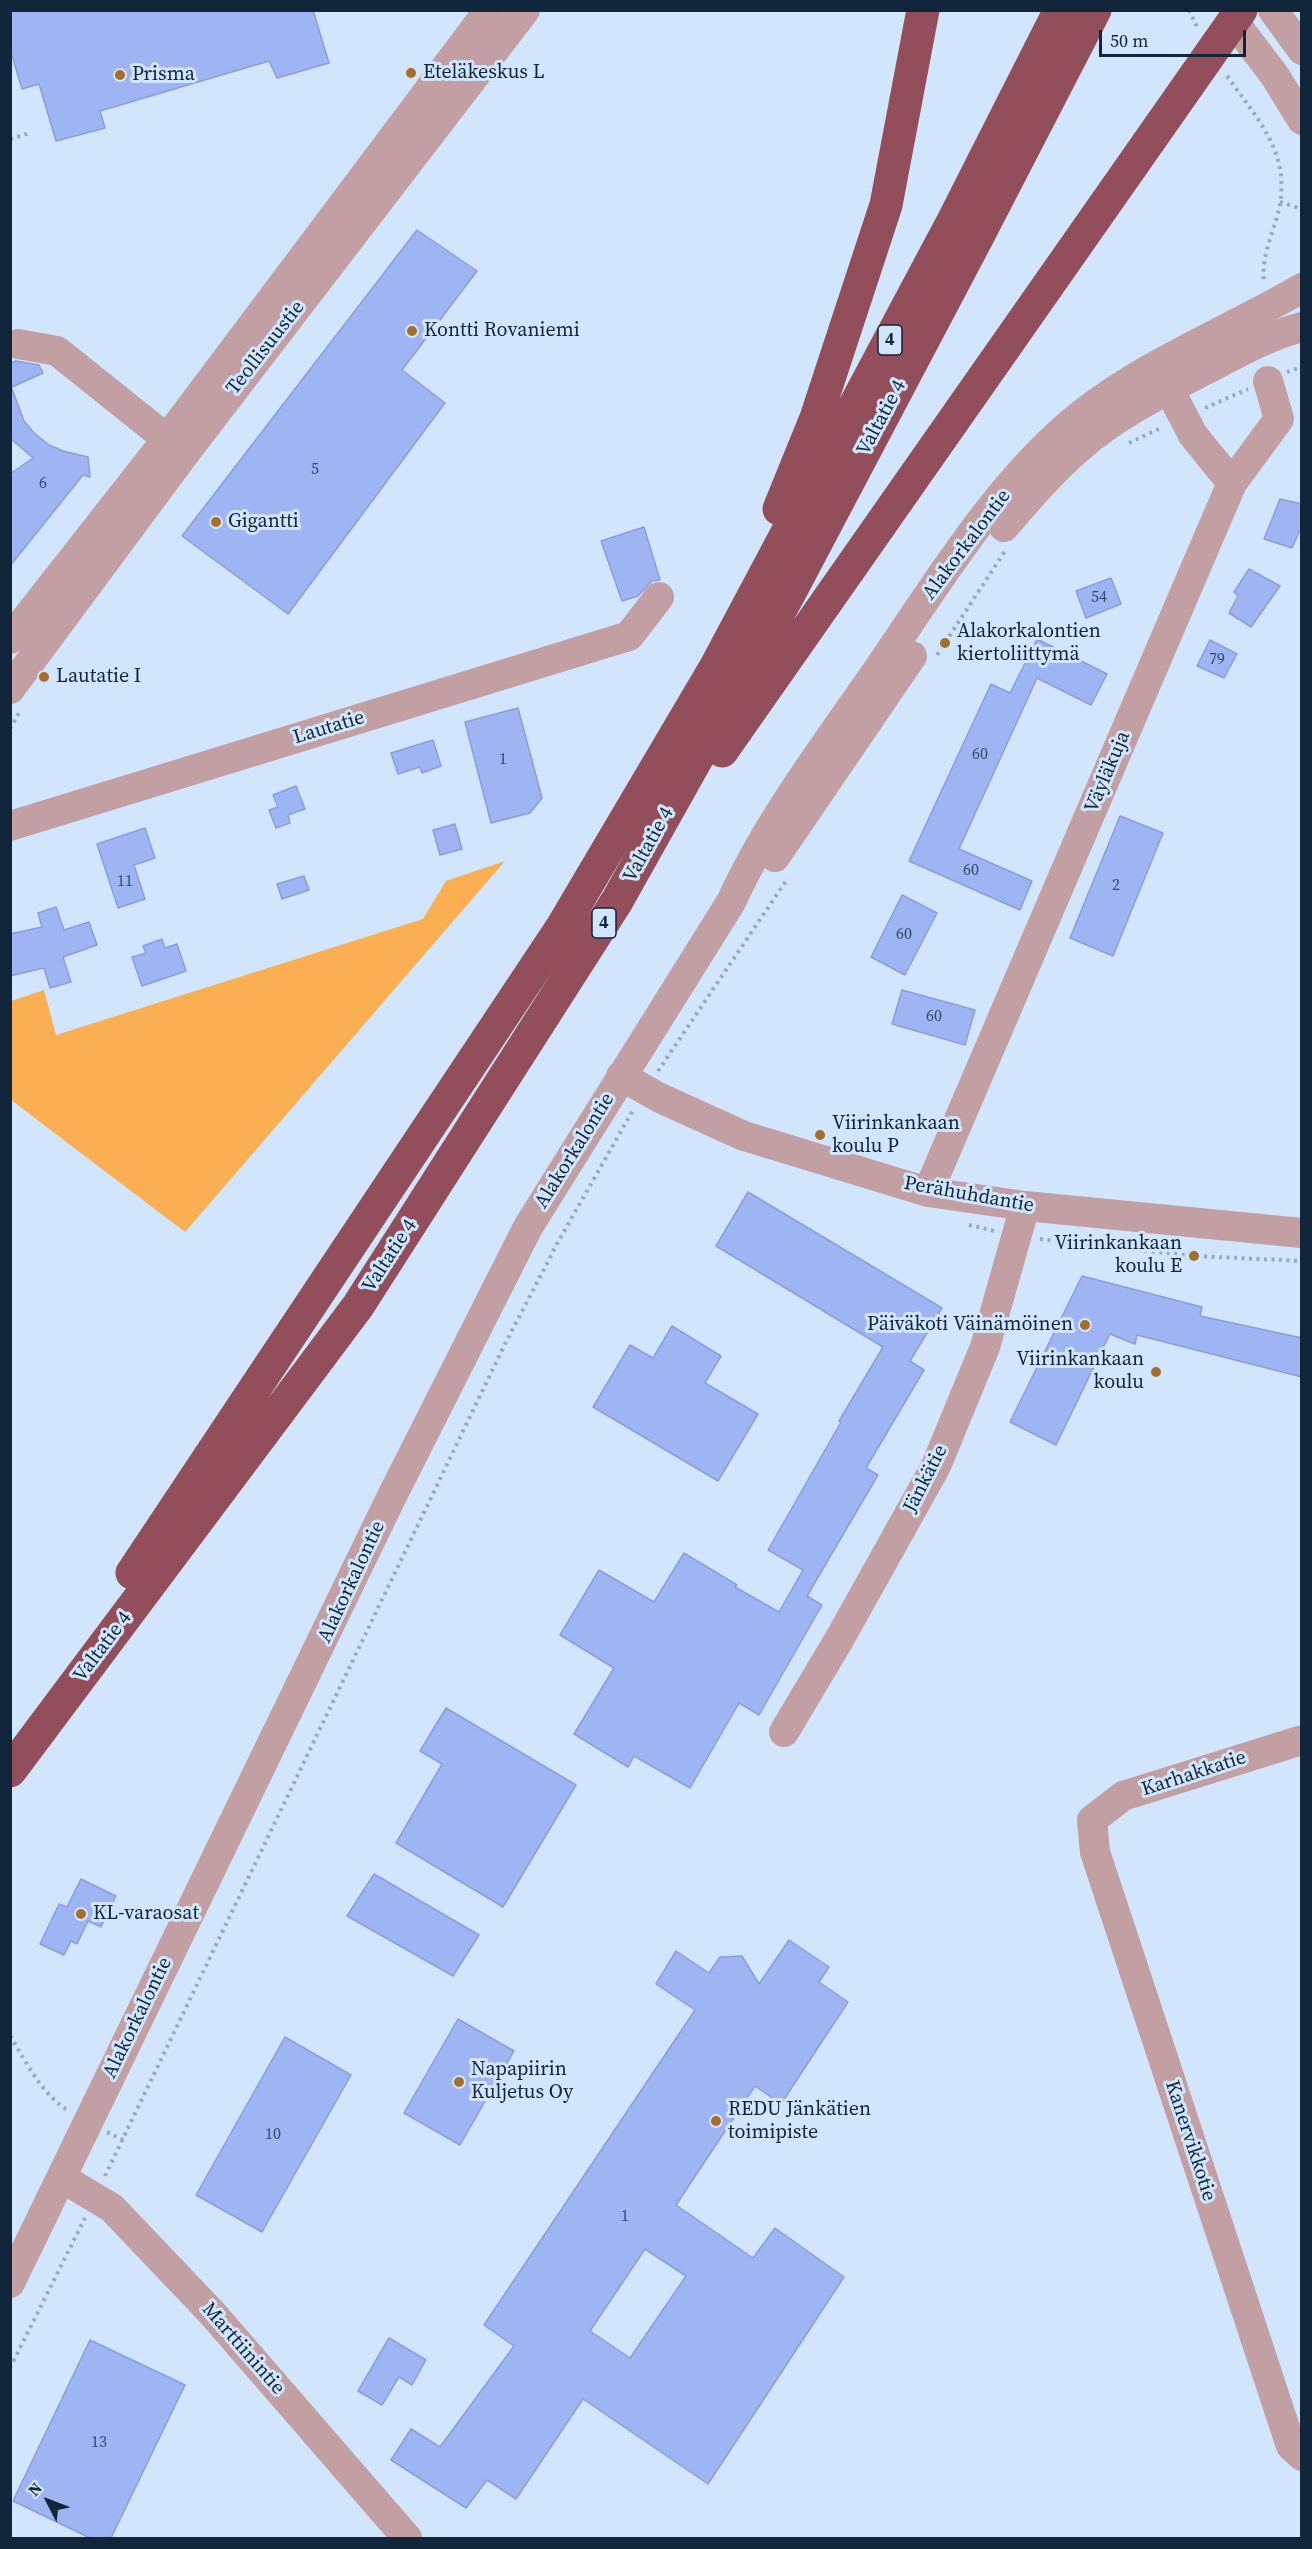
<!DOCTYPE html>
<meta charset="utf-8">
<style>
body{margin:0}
#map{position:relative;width:1312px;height:2549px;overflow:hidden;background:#d1e6fc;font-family:"Source Serif 4",serif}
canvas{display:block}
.frame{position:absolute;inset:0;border:12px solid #11263a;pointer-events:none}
.north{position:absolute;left:18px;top:2471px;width:60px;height:60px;-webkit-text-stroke:4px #d1e6fc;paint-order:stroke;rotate:312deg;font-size:16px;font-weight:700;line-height:24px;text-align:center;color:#11263a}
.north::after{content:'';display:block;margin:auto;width:21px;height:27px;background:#11263a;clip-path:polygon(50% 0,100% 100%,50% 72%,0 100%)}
.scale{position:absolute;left:1099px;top:30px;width:147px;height:27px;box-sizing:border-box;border:3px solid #11263a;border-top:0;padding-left:8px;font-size:18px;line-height:21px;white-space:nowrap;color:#11263a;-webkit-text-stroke:4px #d1e6fc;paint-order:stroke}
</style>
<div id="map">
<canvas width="1312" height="2549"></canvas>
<div class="frame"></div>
<div class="north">N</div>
<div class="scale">50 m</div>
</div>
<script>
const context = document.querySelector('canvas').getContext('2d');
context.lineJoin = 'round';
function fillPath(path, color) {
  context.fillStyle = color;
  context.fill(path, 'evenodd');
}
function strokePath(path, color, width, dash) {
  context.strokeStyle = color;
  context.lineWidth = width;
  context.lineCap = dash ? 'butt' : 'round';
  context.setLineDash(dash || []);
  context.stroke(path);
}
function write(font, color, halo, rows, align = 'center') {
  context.font = font + ' "Source Serif 4",serif';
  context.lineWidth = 6;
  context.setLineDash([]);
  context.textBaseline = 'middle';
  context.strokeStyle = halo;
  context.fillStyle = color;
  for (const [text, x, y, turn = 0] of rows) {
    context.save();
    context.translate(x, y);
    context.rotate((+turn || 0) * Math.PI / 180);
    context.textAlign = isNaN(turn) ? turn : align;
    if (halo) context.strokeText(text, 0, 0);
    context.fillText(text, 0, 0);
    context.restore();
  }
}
fillPath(new Path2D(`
 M505 861 185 1232 11 1100V1001L44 990 56 1035 423 919 446 881Z`), '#f9af52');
const building = new Path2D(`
 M10 10H313L329 63 277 78 269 61 100 111 105 128 56 141 39 84 22 89 10 49Z
 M417 230 477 271 402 370 445 403 288 614 182 536Z
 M16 361 39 365 43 373 10 388V363Z
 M10 389H12L24 421 34 433 49 445 63 451 88 457 90 477 83 475 10 566V474L33 458 10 438Z
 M1280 499 1302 504V526L1292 548 1264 539Z
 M644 527 660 580 652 581 638 596 622 601 601 541Z
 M1249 569 1280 586 1251 627 1229 613 1238 596 1234 592Z
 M1111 578 1121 604 1086 618 1076 591Z
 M1037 639 1107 674 1091 705 1037 678 959 849 1032 881 1020 910 909 861 991 684 1010 693Z
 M1210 640 1237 654 1224 678 1197 666Z
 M518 708 542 798 530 813 491 823 465 722Z
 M433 740 441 766 422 773 420 767 398 774 391 753Z
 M296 786 305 809 288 815 290 823 276 828 269 810 278 807 273 795Z
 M1120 816 1163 833 1113 956 1070 938Z
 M455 824 462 849 440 855 433 830Z
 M145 828 155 858 134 865 145 899 118 908 97 844Z
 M304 876 309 890 282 899 277 884Z
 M902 895 937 913 905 975 871 957Z
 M56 907 64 930 89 922 97 945 63 957 71 982 50 988 44 968 10 976V934L42 927 38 913Z
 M162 939 165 948 177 944 186 971 142 986 132 957 146 953 143 946Z
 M902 990 975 1010 965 1045 892 1024Z
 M748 1192 942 1308 910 1361 924 1370 866 1468 878 1475 807 1596 822 1605 759 1715 739 1703 690 1788 634 1756 628 1767 574 1734 614 1668 560 1635 599 1570 654 1602 684 1553 737 1585 735 1587 779 1612 803 1570 768 1550 841 1422 839 1421 883 1347 716 1246Z
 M1082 1276 1202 1307 1200 1316 1302 1338V1377L1137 1335 1135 1344 1110 1334 1056 1445 1010 1422Z
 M672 1326 721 1356 705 1383 758 1414 718 1481 593 1407 630 1345 653 1358Z
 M446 1708 576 1785 503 1907 396 1843 442 1764 420 1751Z
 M374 1874 479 1935 453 1976 347 1916Z
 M81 1879 116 1896 101 1927 88 1921 77 1944 71 1941 64 1955 40 1944 59 1904 67 1907Z
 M789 1940 829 1967 819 1982 848 2002 781 2104 755 2086 676 2205 753 2258 775 2228 844 2277 708 2484 583 2399 516 2499 487 2480 466 2508 391 2460 411 2429 440 2447 514 2346 484 2325 695 2010 656 1984 676 1951 709 1973 720 1957 742 1956 759 1984ZM645 2249 686 2276 630 2358 590 2331Z
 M458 2019 514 2051 460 2145 404 2113Z
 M285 2037 351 2075 262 2232 196 2195Z
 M389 2338 426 2360 412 2385 399 2377 382 2405 358 2391Z
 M90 2340 185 2385 111 2538H90L13 2501Z`);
fillPath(building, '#9fb5f3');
strokePath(building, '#899edb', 1.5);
strokePath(new Path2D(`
 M1189 10 1198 29
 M1227 76C1258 120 1293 155 1278 213 1272 235 1261 259 1264 281
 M10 139 30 133
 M1280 202 1302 209
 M1287 372 1302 367
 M1205 408 1248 389
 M1129 443 1163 427
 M937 655 1005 551
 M10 729 20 711
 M658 1071 788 878
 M969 1225 994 1231
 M1040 1239 1194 1256 1302 1261
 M10 2036C27 2063 42 2095 69 2111
 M107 2132 123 2140
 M105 2176 503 1348 558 1242 633 1110
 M10 2368 85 2218`), '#96abc0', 4, [3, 4.5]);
strokePath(new Path2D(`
 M1273 10 1302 50
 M1234 22 1275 76 1302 120
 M18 344 57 351 182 451
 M1160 372 1193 435 1232 483
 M1004 527C1028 499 1052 471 1080 447 1118 414 1165 391 1209 368 1240 352 1268 336 1302 327
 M10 639 167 439 489 10
 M10 689 185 453 525 10
 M10 826 629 636 659 597
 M775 857 912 656
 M621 1076 660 1098 744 1136 928 1192 1025 1206 1302 1233
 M928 1192 1232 483 1279 419 1268 381
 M784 1732 840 1638 936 1466 985 1347 1025 1206
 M1302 1740 1123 1796 1092 1820 1095 1852 1291 2446 1302 2456
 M62 2178 112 2208 212 2313 407 2538
 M10 2283 392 1496 528 1227 731 902C770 817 829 741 881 665 939 580 1001 478 1082 414 1150 361 1228 331 1302 288`), '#c29fa3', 30);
strokePath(new Path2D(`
 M779 509 816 418 886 205 923 10
 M722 751 1241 10
 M132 1573 562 927 715 668 953 221 1060 10
 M10 1771 358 1306 617 901 787 598 976 240 1095 10`), '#934e5b', 33);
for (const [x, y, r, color] of [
 [411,73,6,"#a56f2a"],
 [120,75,6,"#a56f2a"],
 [412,331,6,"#a56f2a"],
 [216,522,6,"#a56f2a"],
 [945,643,6,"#a56f2a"],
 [44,677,6,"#a56f2a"],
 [820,1135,6,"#a56f2a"],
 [1194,1256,6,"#a56f2a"],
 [1085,1325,6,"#a56f2a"],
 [1156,1372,6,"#a56f2a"],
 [81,1914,6,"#a56f2a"],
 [459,2082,6,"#a56f2a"],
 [716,2121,6,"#a56f2a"]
]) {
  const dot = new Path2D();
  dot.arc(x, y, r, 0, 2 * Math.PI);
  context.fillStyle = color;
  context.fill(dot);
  strokePath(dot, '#d1e6fc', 2);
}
write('16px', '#344a68', null, [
 ["5",315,470],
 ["6",43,484],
 ["54",1099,598],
 ["79",1217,660],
 ["60",980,755],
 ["1",503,760],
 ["60",971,871],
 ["11",125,882],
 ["2",1116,886],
 ["60",904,935],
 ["60",934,1017],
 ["10",273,2135],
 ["1",625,2217],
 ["13",99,2443]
]);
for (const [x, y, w] of [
 [890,340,24],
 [604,923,24]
]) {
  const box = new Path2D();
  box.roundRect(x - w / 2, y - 15, w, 30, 4.5);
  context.fillStyle = '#d1e6fc';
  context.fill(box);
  strokePath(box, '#11263a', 1.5);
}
write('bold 18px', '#11263a', null, [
 ["4",890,340],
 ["4",604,923]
]);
write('20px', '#11263a', '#d1e6fc', [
 ["Eteläkeskus L",423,73],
 ["Prisma",132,75],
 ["Kontti Rovaniemi",424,331],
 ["Gigantti",228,522],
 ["Alakorkalontien",957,632],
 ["kiertoliittymä",957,655],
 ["Lautatie I",56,677],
 ["Viirinkankaan",832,1124],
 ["koulu P",832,1147],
 ["Viirinkankaan",1182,1244,"right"],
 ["koulu E",1182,1267,"right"],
 ["Päiväkoti Väinämöinen",1073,1325,"right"],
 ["Viirinkankaan",1144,1360,"right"],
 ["koulu",1144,1383,"right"],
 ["KL-varaosat",93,1914],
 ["Napapiirin",471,2070],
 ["Kuljetus Oy",471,2093],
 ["REDU Jänkätien",728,2110],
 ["toimipiste",728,2133]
], 'left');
write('20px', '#11263a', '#d1e6fc', [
 ["Teollisuustie",266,348,-52],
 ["Valtatie 4",882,418,-62],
 ["Alakorkalontie",967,545,-53],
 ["Lautatie",329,728,-17],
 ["Väyläkuja",1108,772,-67],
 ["Valtatie 4",649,845,-61],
 ["Alakorkalontie",575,1151,-58],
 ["Perähuhdantie",969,1195,10],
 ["Valtatie 4",390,1256,-57],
 ["Jänkätie",926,1479,-63],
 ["Alakorkalontie",352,1582,-65],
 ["Valtatie 4",103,1647,-53],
 ["Karhakkatie",1194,1774,-18],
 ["Alakorkalontie",138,2018,-64],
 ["Kanervikkotie",1190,2141,72],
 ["Marttiinintie",243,2349,49]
]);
</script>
